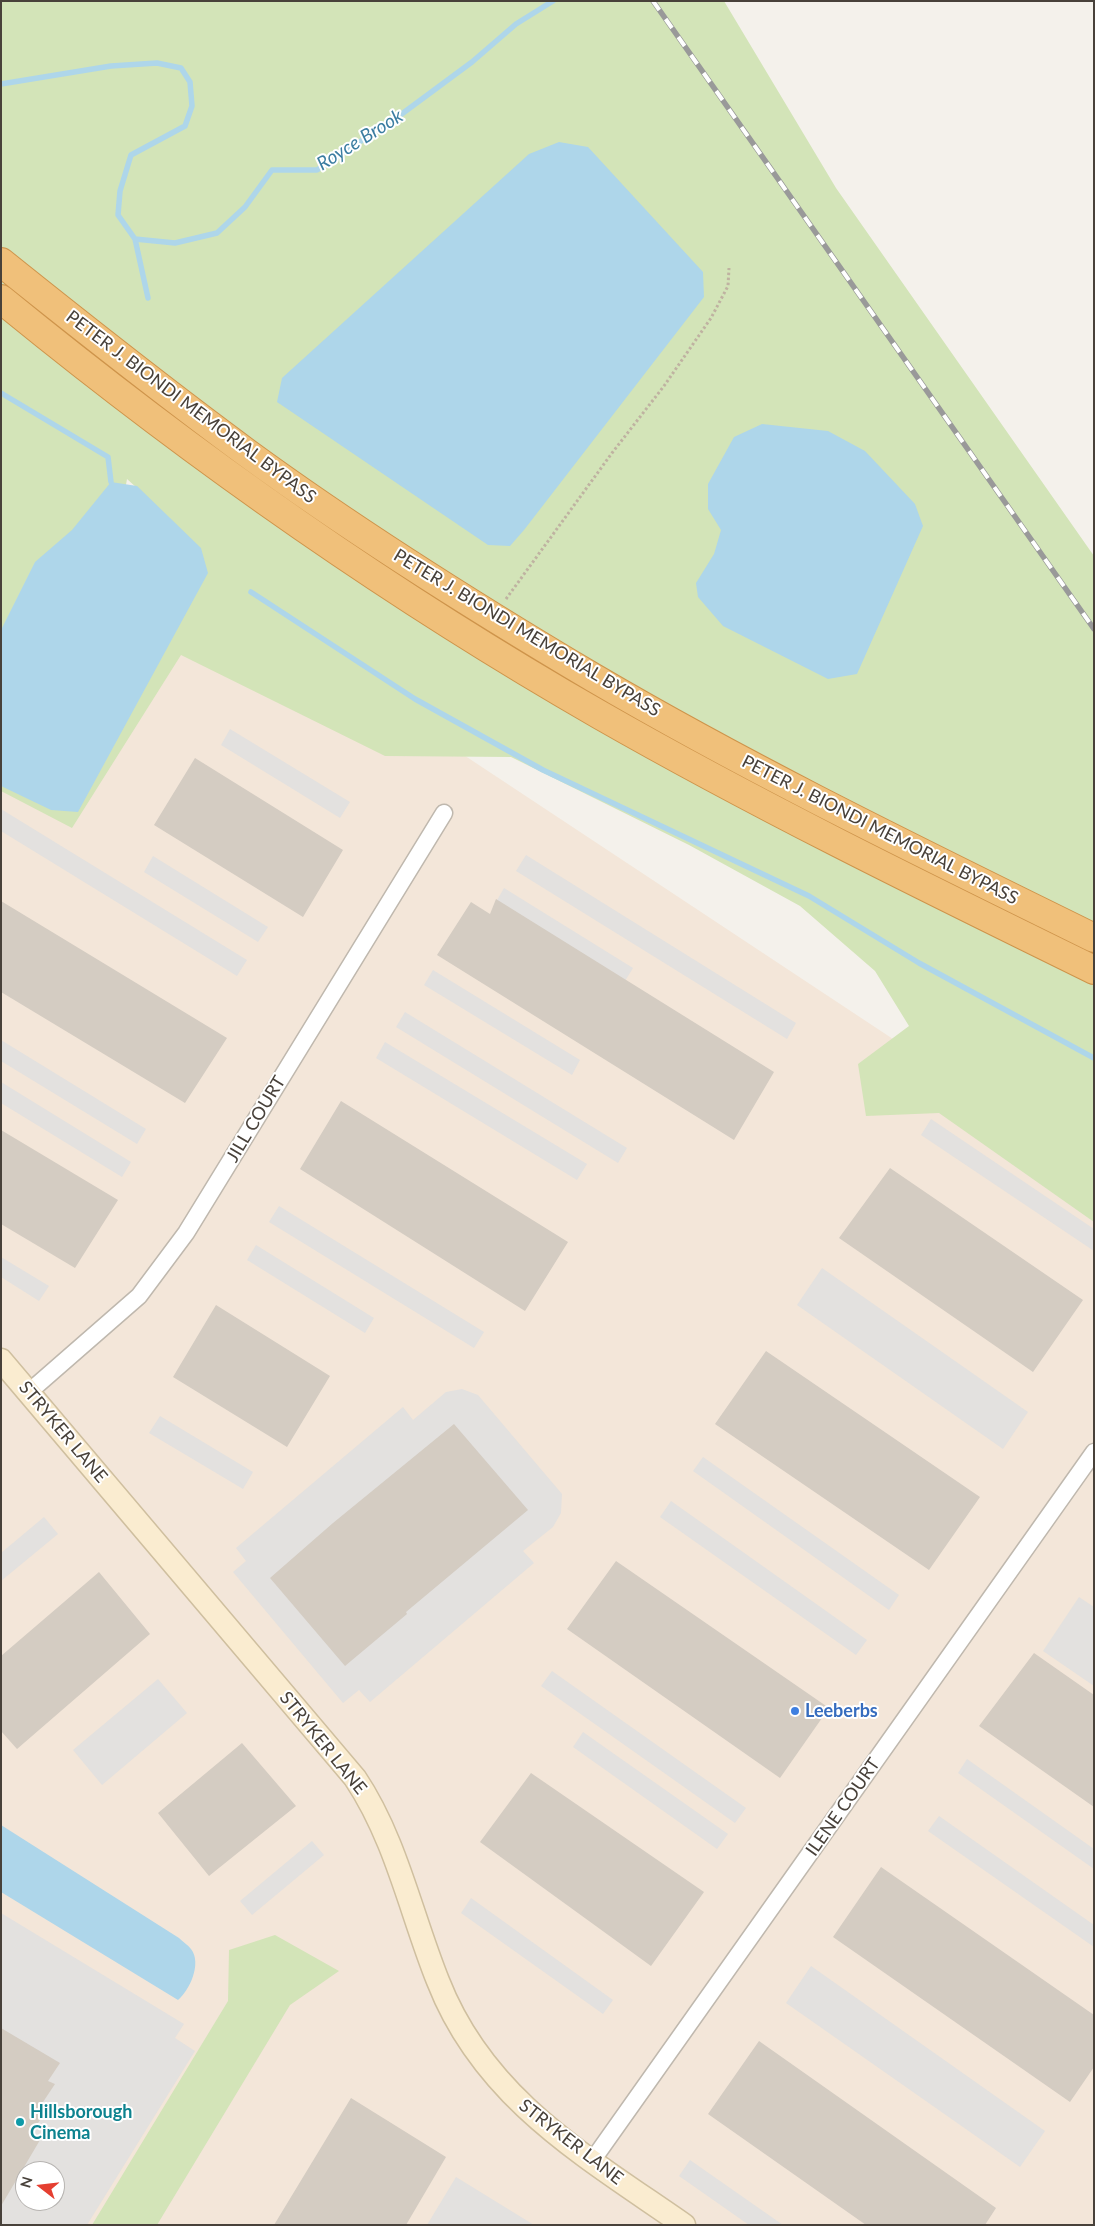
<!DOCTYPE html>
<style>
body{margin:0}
#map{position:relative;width:1095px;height:2226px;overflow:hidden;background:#f4f1eb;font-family:Lato,sans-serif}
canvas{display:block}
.frame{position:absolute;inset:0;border:2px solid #48413a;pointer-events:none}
.north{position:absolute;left:15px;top:2161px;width:50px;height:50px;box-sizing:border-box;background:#fff;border:1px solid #b6b3b0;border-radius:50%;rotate:286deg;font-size:14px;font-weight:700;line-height:20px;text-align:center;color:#48413a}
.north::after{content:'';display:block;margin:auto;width:18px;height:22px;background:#e53f31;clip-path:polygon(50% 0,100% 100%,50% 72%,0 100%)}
</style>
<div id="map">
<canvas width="1095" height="2226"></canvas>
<div class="frame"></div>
<div class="north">N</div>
</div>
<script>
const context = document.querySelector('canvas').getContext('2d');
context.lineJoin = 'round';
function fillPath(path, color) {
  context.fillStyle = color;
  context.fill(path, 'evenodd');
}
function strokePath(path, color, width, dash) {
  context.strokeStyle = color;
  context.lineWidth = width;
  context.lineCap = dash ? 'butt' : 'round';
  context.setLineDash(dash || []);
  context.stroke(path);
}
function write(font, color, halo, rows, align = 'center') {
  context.font = font + ' Lato,sans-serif';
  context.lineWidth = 4;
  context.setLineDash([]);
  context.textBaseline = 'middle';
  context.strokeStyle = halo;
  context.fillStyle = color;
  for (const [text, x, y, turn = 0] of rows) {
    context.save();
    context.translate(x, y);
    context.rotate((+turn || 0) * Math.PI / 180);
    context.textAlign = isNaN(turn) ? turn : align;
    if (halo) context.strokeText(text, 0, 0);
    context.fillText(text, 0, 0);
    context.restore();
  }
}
fillPath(new Path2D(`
 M1 567 228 599 1094 1172V2225H1ZM25 2171H55V2201H25Z`), '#f3e6d9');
fillPath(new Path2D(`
 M1 1H724L836 188 1094 556V1222L939 1113 866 1116 858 1064 909 1026 875 971 800 906 689 845 511 757 385 756 181 655 72 828 1 791ZM127 479 137 488 124 496Z
 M275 1935 339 1971 290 2005 157 2225H92L228 2001 229 1950Z`), '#d3e4b8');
fillPath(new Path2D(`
 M230 729 350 802 340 818 221 745Z
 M1 809 247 960 237 976 1 831Z
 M526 855 796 1023 787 1039 516 871Z
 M153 856 268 927 258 942 144 872Z
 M504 888 633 968 625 981 496 902Z
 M433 970 580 1060 572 1075 424 985Z
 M405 1012 627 1148 618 1163 396 1027Z
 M1 1040 146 1129 137 1144 1 1061Z
 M385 1042 587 1164 577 1180 376 1058Z
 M1 1082 131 1162 122 1177 1 1103Z
 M931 1119 1094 1229V1251L921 1135Z
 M279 1206 484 1332 474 1348 269 1222Z
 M256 1245 374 1318 365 1333 247 1260Z
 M1 1257 49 1286 39 1301 1 1277Z
 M822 1268 1028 1412 1003 1449 797 1305Z
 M462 1389 478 1395 562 1494 561 1513 553 1527 523 1551 534 1563 370 1702 359 1690 343 1703 233 1572 246 1561 236 1548 403 1407 413 1420 446 1392Z
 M160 1416 253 1472 243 1489 149 1433Z
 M703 1457 899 1595 889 1610 693 1471Z
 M671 1501 867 1640 856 1655 660 1517Z
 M44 1517 58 1534 1 1581V1553Z
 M1079 1597 1094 1607V1686L1043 1651Z
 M552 1671 746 1808 735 1823 541 1686Z
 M158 1679 187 1713 102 1785 73 1750Z
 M583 1732 728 1834 717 1849 573 1747Z
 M967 1759 1094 1849V1869L958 1773Z
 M939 1816 1094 1925V1947L928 1831Z
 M312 1841 324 1855 252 1915 240 1901Z
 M471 1898 613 2000 603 2014 461 1913Z
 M1 1913 184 2024 175 2038 195 2051 87 2225H1ZM25 2171H55V2201H25Z
 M811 1966 1045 2131 1020 2167 786 2003Z
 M690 2160 783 2225H749L679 2176Z
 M456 2177 534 2225H427Z`), '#e3e1df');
fillPath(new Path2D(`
 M559 142 588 147 703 272 704 297 524 530 510 546 488 545 277 402 282 378 529 154Z
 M762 424 828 431 865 451 915 504 923 526 857 674 828 679 723 626 698 597 696 583 714 554 721 530 708 509V484L734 437Z
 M111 482 137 486 201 548 208 573 78 812 51 810 1 786V630L35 562 72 530Z
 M1 1825 179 1938C182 1941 188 1945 191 1949 202 1963 190 1990 178 2000L1 1892Z`), '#aed6ea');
strokePath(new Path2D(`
 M1 84 111 66 157 63 181 68 190 82 192 106 185 126 131 155 120 191 118 215 135 239 175 243 217 233 245 207 272 170H317L399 116 472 62 516 24 553 1
 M135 239 148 298
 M1 393 108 457 111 482
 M251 592 415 699 543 770 809 896 919 963 1094 1058`), '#aed6ea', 5.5);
fillPath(new Path2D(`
 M195 758 343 850 303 917 154 825Z
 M496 899 774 1072 734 1140 437 955 471 902 490 914Z
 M1 901 227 1038 185 1103 1 992Z
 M341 1101 568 1242 525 1311 300 1169Z
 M1 1130 118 1200 75 1268 1 1224Z
 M890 1168 1083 1300 1033 1372 839 1238Z
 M216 1305 330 1376 287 1447 173 1377Z
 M766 1351 980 1497 929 1570 715 1424Z
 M454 1424 528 1510 406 1612 407 1614 345 1666 270 1578 333 1523Z
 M616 1561 829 1708 780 1778 567 1629Z
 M99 1572 150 1634 17 1749 1 1731V1656Z
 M1034 1653 1094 1695V1807L979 1726Z
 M242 1743 296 1806 209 1876 158 1813Z
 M531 1773 704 1892 651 1966 480 1842Z
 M881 1867 1094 2015V2067L1070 2102 833 1937Z
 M1 2028 60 2063 48 2081 55 2084 41 2105 48 2108 30 2135 40 2140 1 2206Z
 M759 2041 996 2208 985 2225H866L708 2114Z
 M351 2098 446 2157 406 2225H274Z`), '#d4ccc2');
const street = new Path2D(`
 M29 1392 139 1296 186 1233 444 813
 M592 2161 1094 1452`);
const secondary = new Path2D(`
 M1 1360 355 1778C396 1839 411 1914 438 1981 484 2099 585 2156 684 2225`);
const highway = new Path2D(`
 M1 262C82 327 163 391 247 453 358 534 476 608 594 678 756 773 926 855 1094 938
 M1 299C189 453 389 594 600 715 761 807 927 888 1094 970`);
strokePath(street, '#bfb8ae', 19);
strokePath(secondary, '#cfbf9f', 25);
strokePath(highway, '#ce944b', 30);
strokePath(new Path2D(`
 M506 599 612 453 664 386 711 318 728 286 729 268`), '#bfb2a1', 3, [2.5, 2.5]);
strokePath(street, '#fff', 16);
strokePath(secondary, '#faecd0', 22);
strokePath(highway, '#f0c07a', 28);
const rail = new Path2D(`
 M653 1 1094 629`);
strokePath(rail, '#999', 5.5);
strokePath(rail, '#fff', 4, [11]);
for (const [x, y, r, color] of [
 [795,1711,5,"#3f7fe0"],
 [20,2122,5,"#0f9aa8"]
]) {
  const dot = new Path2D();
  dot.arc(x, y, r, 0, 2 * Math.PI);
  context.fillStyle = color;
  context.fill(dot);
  strokePath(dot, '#fff', 2);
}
write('18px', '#48413a', '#fff', [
 ["PETER J. BIONDI MEMORIAL BYPASS",191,407,37],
 ["PETER J. BIONDI MEMORIAL BYPASS",527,633,31],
 ["PETER J. BIONDI MEMORIAL BYPASS",880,830,27],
 ["JILL COURT",256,1119,-59],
 ["STRYKER LANE",63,1432,50],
 ["STRYKER LANE",323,1743,51],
 ["ILENE COURT",843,1807,-55],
 ["STRYKER LANE",571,2142,38]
]);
write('bold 18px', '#366cbe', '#fff', [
 ["Leeberbs",805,1711]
], 'left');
write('bold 18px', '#0d838f', '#fff', [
 ["Hillsborough",30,2112],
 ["Cinema",30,2133]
], 'left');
write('italic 19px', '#3b7da1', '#fff', [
 ["Royce Brook",360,140,-32]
]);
</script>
